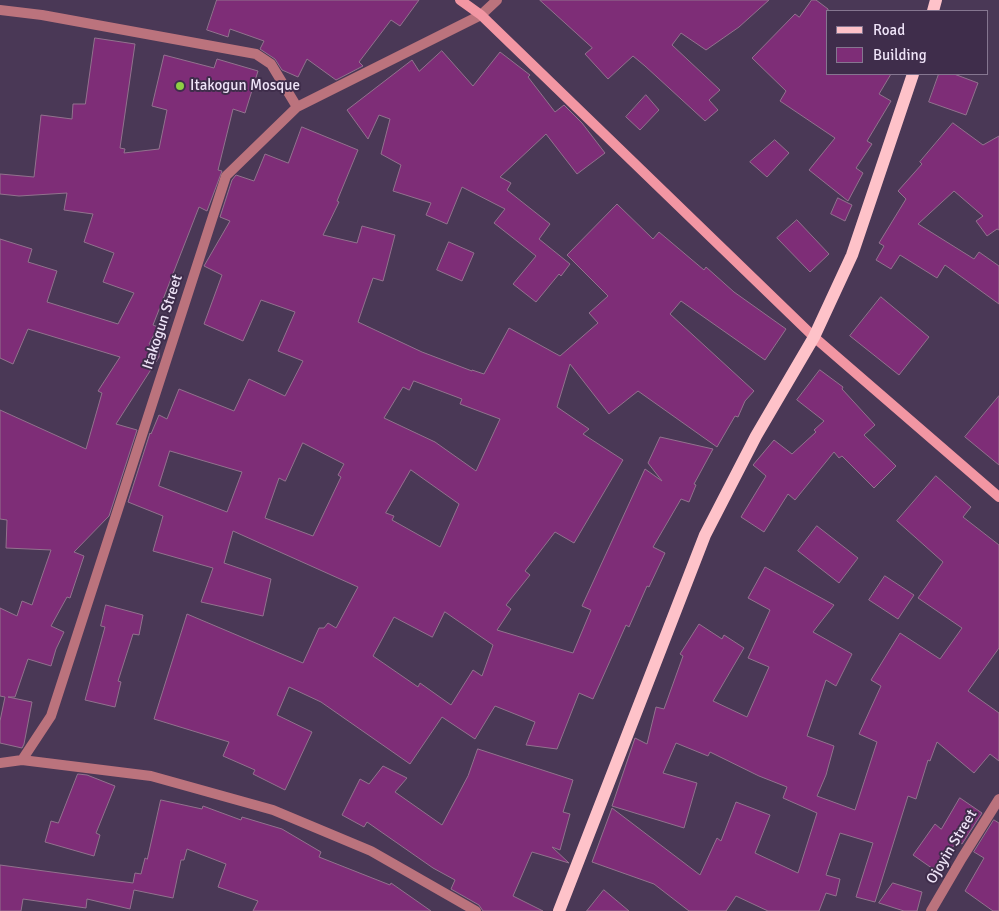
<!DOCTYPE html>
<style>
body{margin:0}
#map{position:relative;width:999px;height:911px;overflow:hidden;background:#4a3856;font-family:Signika,sans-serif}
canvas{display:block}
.legend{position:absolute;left:826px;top:10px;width:162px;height:65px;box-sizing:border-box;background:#3f2d4b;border:1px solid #857690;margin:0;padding:6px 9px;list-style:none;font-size:15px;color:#eee3f7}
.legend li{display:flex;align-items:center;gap:10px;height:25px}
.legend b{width:25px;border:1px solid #857690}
</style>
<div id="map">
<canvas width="999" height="911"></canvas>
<ul class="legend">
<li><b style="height:6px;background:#fec2c9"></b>Road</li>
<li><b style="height:14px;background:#7e2d77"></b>Building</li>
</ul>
</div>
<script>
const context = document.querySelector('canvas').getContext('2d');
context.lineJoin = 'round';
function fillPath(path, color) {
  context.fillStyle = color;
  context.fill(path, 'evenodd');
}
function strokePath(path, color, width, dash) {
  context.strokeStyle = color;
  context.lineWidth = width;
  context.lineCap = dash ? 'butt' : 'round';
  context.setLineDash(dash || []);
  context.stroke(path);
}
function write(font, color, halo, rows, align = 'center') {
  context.font = font + ' Signika,sans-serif';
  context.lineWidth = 4;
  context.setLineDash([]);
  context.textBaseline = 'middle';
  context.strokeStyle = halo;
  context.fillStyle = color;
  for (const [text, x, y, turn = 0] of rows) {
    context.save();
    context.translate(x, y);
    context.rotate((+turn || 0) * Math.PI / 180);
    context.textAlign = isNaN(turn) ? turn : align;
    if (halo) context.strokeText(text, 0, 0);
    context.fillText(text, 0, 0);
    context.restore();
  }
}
const building = new Path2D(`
 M217 0H419L400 26 391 20 359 62 363 66 336 80 307 59 298 77 282 70 275 59 260 49 264 41 230 29 228 37 207 30Z
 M540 0H769L739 27 706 50 681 33 672 45 720 90 709 100 718 110 705 121 645 66 633 56 608 79 585 54 592 48Z
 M812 0H816L828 9V74H891L879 94 891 101 867 141 872 144 856 168 863 173 848 201 809 170 835 138 780 101 786 91 752 58 795 14 799 17Z
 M95 38 135 44 120 148 125 149 124 153 159 149 167 110 152 106 164 55 214 68 217 59 258 71 245 113 233 109 218 170 222 171 207 211 199 207 153 325 158 327 149 344 159 350V357L116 424 137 430 109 516 74 552 84 556 70 598 67 597 51 626 64 632 56 649 51 666 28 659 15 697H8L32 702 24 744 22 748 0 743V721L5 697 0 696V608L17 616 22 601 32 605 51 550 6 548 7 520 0 519V410L86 449 102 393 98 391 120 357 28 329 13 364 0 358V239L32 249 28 262 57 271 47 302 118 324 134 293 103 282 114 253 84 242 93 214 64 210 67 193 19 196 0 194V174L34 177 41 115 72 119 73 104H85Z
 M442 51 473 86 500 52 530 75 528 77 555 112 564 105 582 123 605 153 577 174 546 134 500 177 511 183 507 190 550 224 539 239 570 264 561 276 559 274 536 302 513 284 536 256 494 223 505 209 462 187 447 224 426 215 431 203 393 191 401 165 381 154 390 119 379 115 368 139 347 110 412 60 419 71Z
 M939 74H954L978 83 966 115 929 102Z
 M646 95 659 110 640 130 626 117Z
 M953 123 983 145 999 136V230L997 229 987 236 976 221 983 216 954 191 918 224 974 259 979 252 999 266V304L945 265 937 278 900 255 891 269 876 260 884 246 879 243 906 199 898 191 922 164 920 162Z
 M302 127 358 150 337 201 339 202 323 235 357 243 362 226 395 235 383 281 373 278 358 322 422 352 472 371V370L484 374 509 328 560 356 598 323 589 313 608 296 567 255 617 204 653 239 659 232 704 270 706 267 734 292 786 329 765 360 681 301 670 314 754 391 745 401 738 417 735 416 717 447 638 391 609 414 570 364 557 407 589 429 583 434 623 460 574 543 555 532 525 571 530 575 506 605 511 609 497 630 573 653 591 610 582 606 645 469 662 481 648 463 660 437 713 449 694 484 696 485 689 502 681 499 653 547 665 553 649 587 647 586 629 627 626 625 593 699 579 693 557 749 526 745 535 722 495 706 475 739 442 717 410 764 321 702 289 687 277 715 312 732 285 790 253 774 255 770 223 756 229 742 154 719 187 614 303 663 319 628H324L328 623 336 628 358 587 233 531 224 563 271 579 263 616 201 602 213 568 153 551 163 516 128 502 150 433 151 434 159 415 167 419 179 389 234 411 249 379 285 396 303 361 278 351 295 312 261 300 243 341 204 324 222 275 204 266 230 221 220 217 232 180 236 175 254 181 265 154 288 163ZM414 381 462 399 460 404 500 419 476 471 435 442 384 418 403 387 409 390ZM303 443 344 464 338 475 341 477 313 536 265 518 279 478 285 481ZM170 451 242 472 227 512 159 486ZM411 470 459 504 440 547 392 520 394 516 386 513ZM445 612 493 645 482 676 473 670 451 705 420 683 418 687 373 656 394 617 432 637Z
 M775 140 789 153 767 177 750 162Z
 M838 198 852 205 845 221 831 214Z
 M797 220 829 254 810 272 777 238Z
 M449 242 474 253 462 281 437 270Z
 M881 297 929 337 899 375 850 336Z
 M820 370 843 387 842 389 875 425 864 435 896 466 874 488 842 456 839 458 834 452 795 500 788 494 764 532 741 517 766 476 753 465 774 440 792 454 816 432 814 430 824 421 797 400Z
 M999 396V465L965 437Z
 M936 476 971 507 963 517 999 545V648L968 691 999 713V761L990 754 974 773 937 742 930 761 928 760 916 799 908 796 875 902 856 897 873 843 840 833 826 875 840 879 836 896 826 893 819 911H768L736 896 726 911H689L654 884 592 862 612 808 700 875 717 838 721 841 736 802 770 815 755 853 798 873 817 813 783 798 787 787 759 776 710 752 708 756 676 743 663 773 697 783 684 828 612 806 635 738 647 744 656 707 664 709 683 656 680 654 699 624 722 639 724 635 744 648 713 701 747 717 769 667 748 658 770 610 748 598 765 567 834 605 813 632 852 654 836 686 826 680 807 736 834 746 826 775 817 796 855 810 877 742 859 734 881 686 871 680 900 633 940 659 962 628 918 598 943 562 897 521Z
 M817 526 858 558 839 583 798 551Z
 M885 576 914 595 898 619 869 600Z
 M106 605 143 615 139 635 133 634 118 681 121 682 115 707 85 700 105 627 101 626Z
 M478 749 573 780 563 812 570 814 560 850 552 847 569 863 532 852 513 896 543 911H483L479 905 451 889 455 880 433 868 367 822 364 827 342 815 360 779 369 784 383 766 407 778 395 792 442 825 468 776Z
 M78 774 87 775 115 786 96 833 100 835 94 856 45 842 51 821 58 823Z
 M960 798 982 813 962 844 957 841 936 871 913 855 935 824 941 829Z
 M161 800 202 809 203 806 241 820 242 817 282 829 321 852 319 857 390 885 391 883 431 911H253L258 901 218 887 226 864 187 849 184 860H181L173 898 134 890 130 909 87 899 86 908 23 899 21 911H0V865L133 883 135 873 141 874 145 858 147 859Z
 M994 820 999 823V911H993L965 891 984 858 974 852Z
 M893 883 922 892 917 911H904L879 903Z
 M604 890 629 911H587Z`);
fillPath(building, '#7e2d77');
strokePath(building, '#92728e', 1);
strokePath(new Path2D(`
 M0 10 42 15 256 54 271 64 297 107
 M22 760 51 716 226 176 297 107 481 15 497 0
 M0 763 22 760 151 776 273 810 371 851 476 911
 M931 911 962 858 999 799`), '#bb737d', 10);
strokePath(new Path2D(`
 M460 0 481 15 814 337 999 497`), '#f296a3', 10);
strokePath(new Path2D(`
 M933 11 936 0
 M559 911 705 535 756 436 814 337 852 255 913 74`), '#fec2c9', 12);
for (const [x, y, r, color] of [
 [180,86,5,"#8ece43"]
]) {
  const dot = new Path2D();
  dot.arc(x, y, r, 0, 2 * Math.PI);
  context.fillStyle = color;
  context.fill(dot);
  strokePath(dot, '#3f2d4b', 2);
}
write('15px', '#eee3f7', '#3f2d4b', [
 ["Itakogun Mosque",190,86]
], 'left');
write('15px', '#eee3f7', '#3f2d4b', [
 ["Itakogun Street",163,322,-72],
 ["Ojoyin Street",952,847,-59]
]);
</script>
